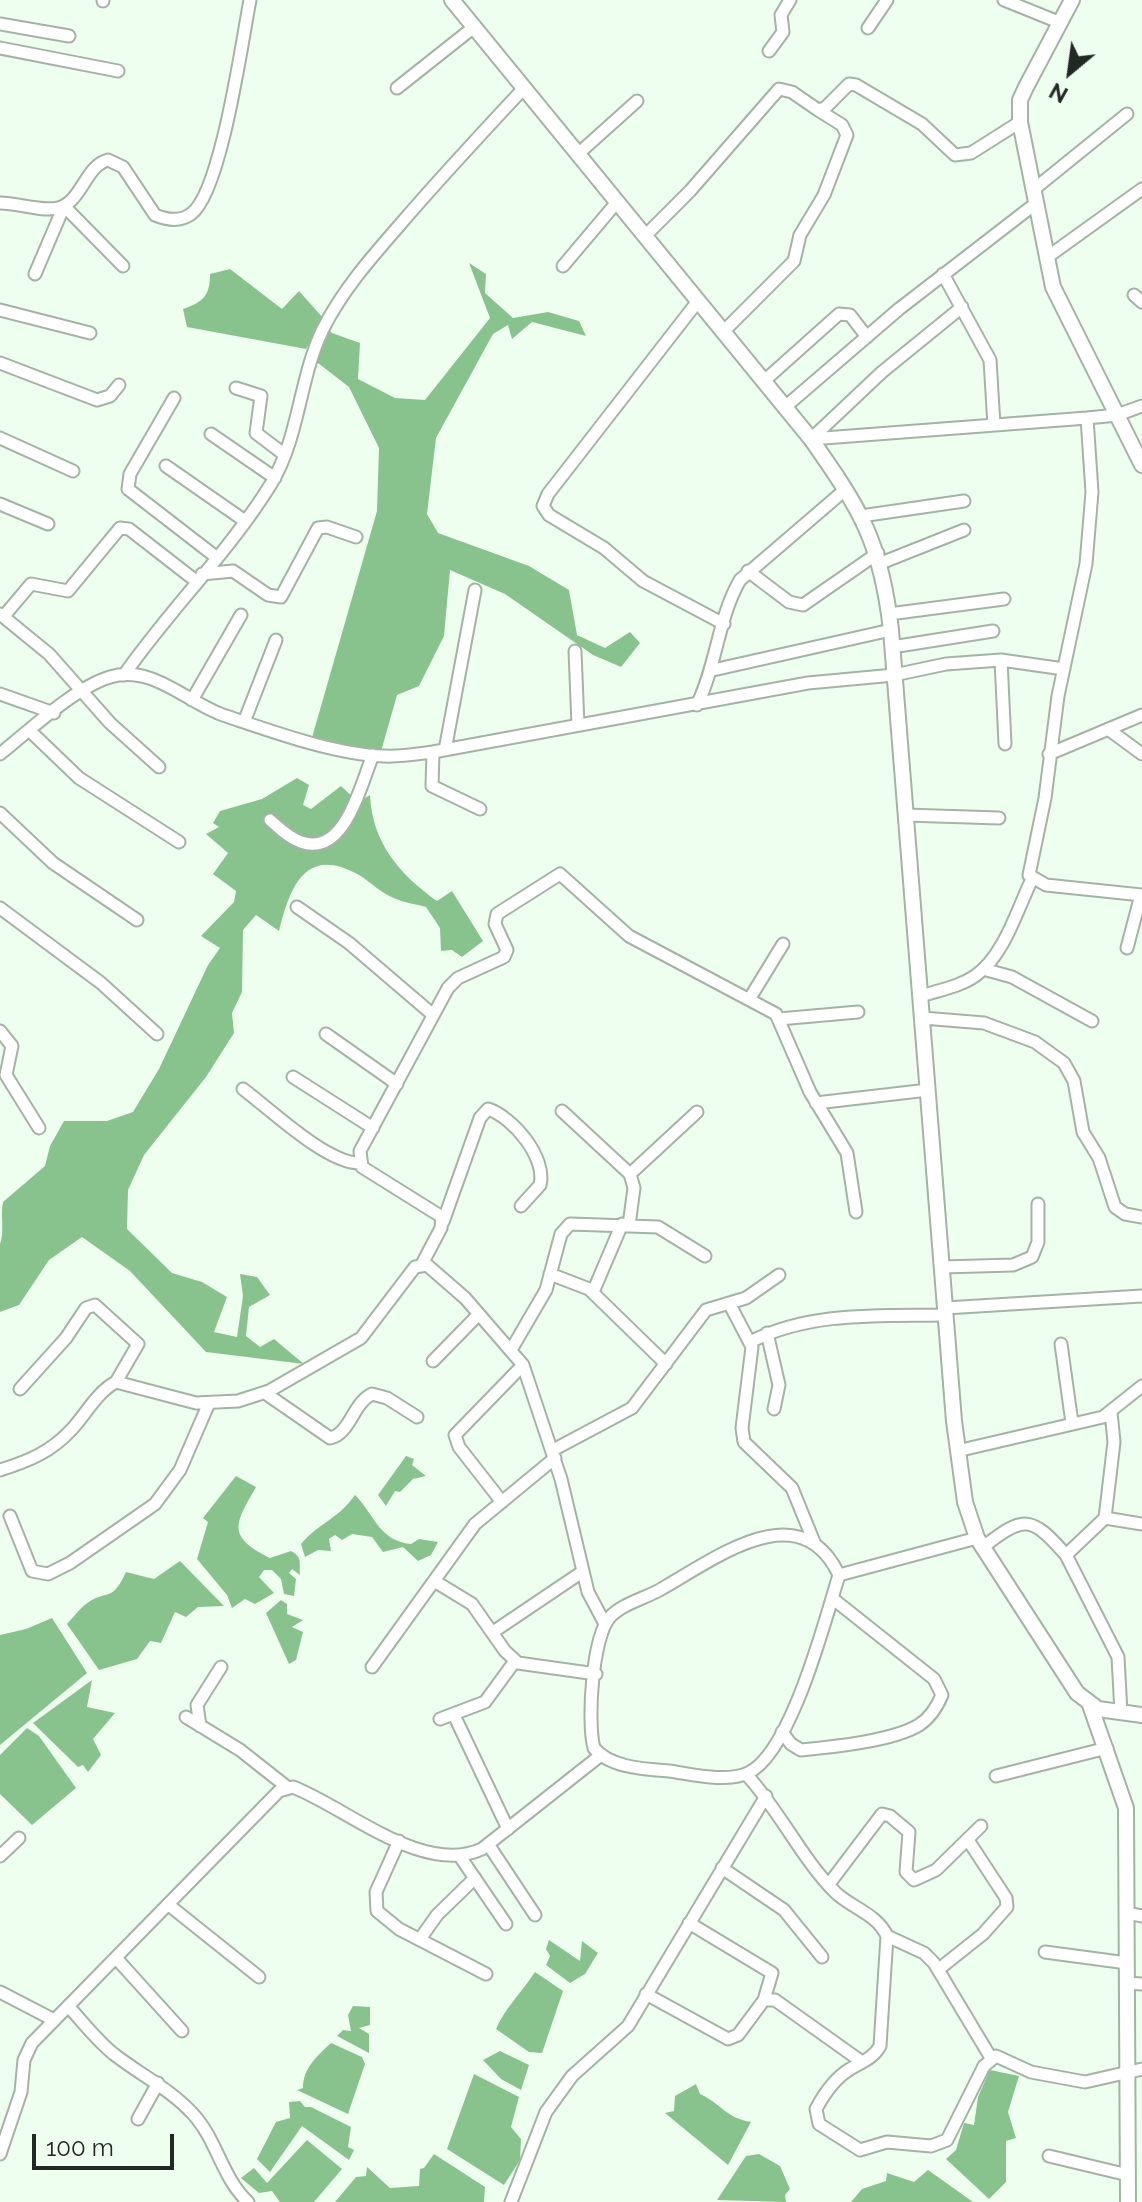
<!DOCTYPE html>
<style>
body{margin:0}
#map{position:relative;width:1142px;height:2202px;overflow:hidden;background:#eeffef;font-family:Raleway,sans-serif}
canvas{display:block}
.north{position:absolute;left:1030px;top:32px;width:80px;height:80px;-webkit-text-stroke:6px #eeffef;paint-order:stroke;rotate:209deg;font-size:22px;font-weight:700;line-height:32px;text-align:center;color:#222823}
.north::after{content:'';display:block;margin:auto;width:28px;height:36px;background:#222823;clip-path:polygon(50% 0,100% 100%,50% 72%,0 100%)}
.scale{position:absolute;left:32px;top:2134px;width:142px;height:36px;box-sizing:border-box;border:4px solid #222823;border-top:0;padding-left:10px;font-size:24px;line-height:28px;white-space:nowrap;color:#222823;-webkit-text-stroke:6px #eeffef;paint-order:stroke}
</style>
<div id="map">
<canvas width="1142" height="2202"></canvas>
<div class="north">N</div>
<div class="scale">100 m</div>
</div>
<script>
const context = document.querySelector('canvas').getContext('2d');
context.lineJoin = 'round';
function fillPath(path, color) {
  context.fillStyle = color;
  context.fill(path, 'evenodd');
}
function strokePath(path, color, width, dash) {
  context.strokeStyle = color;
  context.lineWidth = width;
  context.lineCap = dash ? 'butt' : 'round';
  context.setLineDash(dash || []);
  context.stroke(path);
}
fillPath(new Path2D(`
 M469 263 486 274 485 293 513 318 548 312 579 321 586 336 532 322 512 339 508 325 493 334 436 438 427 514 438 533 529 566 569 590 577 635 605 648 630 632 640 643 621 667 593 655 505 594 450 570 444 636 419 686 397 695 380 755 311 741 377 511 379 448 349 387 318 363V350L328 328 332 333 360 343 358 379 395 398 425 400 490 318Z
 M230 269 282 309 299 291 324 319 306 349 187 327 183 309C203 302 210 296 210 274Z
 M297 778 309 785 303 805 311 809 341 786 358 802 370 795C372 842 399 874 437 901L452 891 483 941 462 957 452 950 441 951 440 928 426 907C416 904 405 903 396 899 382 894 372 883 359 875 306 845 290 886 279 931L256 915 243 930 242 992 232 1013 234 1033 206 1077 144 1155 128 1190 127 1229 172 1273 202 1282 227 1297 214 1332 237 1337 243 1296 240 1274 257 1277 270 1295 249 1307 246 1336 260 1347 274 1339 304 1364 206 1352 130 1271 82 1237 49 1260 19 1305 0 1312V1244C5 1230 0 1217 3 1202L45 1166 50 1146 64 1121H107L133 1112 159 1069 208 965 220 948 201 936 234 902 236 891 213 874 228 853 206 834 219 827 213 823 220 811 262 799Z
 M406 1456 414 1459 412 1465 426 1476 413 1479 400 1492 395 1491 386 1506 378 1495Z
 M236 1476 256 1487C235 1524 226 1536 270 1558L291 1551C303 1557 299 1564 300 1575L292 1569 289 1573 296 1579 294 1596 284 1594 281 1579 272 1570H264L259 1577 274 1593 255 1604 245 1599 232 1608 227 1595 197 1559 208 1522 203 1518Z
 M355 1495C375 1515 379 1541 411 1544L419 1539 438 1542 431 1555 418 1561 403 1547 383 1552 372 1537 352 1534 342 1540 335 1535 329 1539 331 1551 318 1550 305 1557 301 1544C321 1521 336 1521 355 1495Z
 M180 1561 224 1606 198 1607 186 1617 175 1612 161 1643 150 1641 137 1659 99 1670 67 1624C73 1618 79 1609 86 1604 108 1588 111 1604 126 1572L154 1579Z
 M281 1600 287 1604V1614L303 1620 292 1627 303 1632 296 1660 289 1664 266 1613Z
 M52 1618 87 1673 0 1745V1635L26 1629Z
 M92 1680 87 1707 115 1713 93 1739 101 1755 88 1772 83 1765 78 1767 33 1723Z
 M27 1728 39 1736 76 1788 32 1825 0 1794V1755Z
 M549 1940 580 1961 582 1941 598 1953 585 1974 570 1983 546 1965 550 1956 546 1949Z
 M535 1972 563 1991 542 2053 529 2052 496 2029C505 2008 522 1992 535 1972Z
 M353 2006 370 2007V2025L359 2028 369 2034V2053L337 2036 343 2030 351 2031 348 2015Z
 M331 2043 362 2057 365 2064 348 2114 297 2090 303 2088C303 2068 317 2056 331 2043Z
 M500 2051 529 2065 521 2090 501 2079 483 2060Z
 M990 2070 1019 2076 1008 2112 1016 2138 1006 2141V2182L989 2199 946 2159 956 2150 964 2123 974 2125 978 2097Z
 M474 2074 519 2097 511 2127 521 2139 520 2160 504 2185 447 2149Z
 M696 2084 700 2094C723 2105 726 2118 751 2122L728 2165 665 2113 674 2111 675 2096Z
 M300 2101 305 2107H311L351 2127 348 2147 354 2150 349 2160 302 2126 270 2172 257 2159 276 2122 290 2118 289 2102Z
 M307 2140 342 2169 314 2202H280L272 2191 259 2193 241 2178 254 2168 267 2183Z
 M434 2154 485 2187 484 2202H335L356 2177 366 2176 367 2167 390 2188 419 2186 420 2169 424 2168Z
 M759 2154 780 2166 790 2189 785 2195 786 2202 717 2200 746 2156Z
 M928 2170 973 2202H851L862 2189 886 2181 887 2173 914 2182Z`), '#88c38e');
const street = new Path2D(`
 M103 0V1
 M1004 0 1061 23
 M0 24 69 36
 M868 28 887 0
 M0 48 118 71
 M769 51 783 32 781 15 790 0
 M397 88 474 27
 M578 154 637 101
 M1033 190 1127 114
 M0 203C18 203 41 212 58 208 82 202 85 166 108 160L123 167 155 215C167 220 180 222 191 214 221 193 242 41 250 0
 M645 236 690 191 779 89 792 92 818 110 825 108 849 84 856 85 922 124 955 155 971 153 1020 122
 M1046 258 1142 189
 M563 266 617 202
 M35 274 64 206 123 266
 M943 274 990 360 994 425
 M1134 295 1142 302
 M698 301 548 494 543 506 549 515 604 548 643 581 724 624
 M0 310 90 333
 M723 332 794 261 800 235 824 195 847 135 842 125 818 110
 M0 363 97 400 110 396 119 385
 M764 381 839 314 850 315 867 337
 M236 388 261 396 256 433 285 455
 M174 398 130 474 128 489 216 557
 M785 407 899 309 1035 204
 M1087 418 1092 492 1086 564 1058 696 1045 798 1029 875 1046 885 1142 895
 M211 434 275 478
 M0 438 73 471
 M811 439 1087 418 1117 415 1142 406
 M811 439 882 372 962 307
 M166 466 245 521
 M0 504 48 524
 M861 516 964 501
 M881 563 964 530
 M748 571 789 602 803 605 878 553
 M202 574 233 571 268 595 281 597 318 528 327 527 356 537
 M0 614 49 654 110 723 159 767
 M889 614 1004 599
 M4 616 31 584 68 591 120 528 129 529 196 581
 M892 647 993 631
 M575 651 578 725
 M1001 660 1005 744
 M713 670 891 630
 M124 675C170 609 229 552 271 484 300 436 299 378 323 329 342 291 370 259 398 227 439 179 481 134 524 88
 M0 694 54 713
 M192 700 241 615
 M697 705C717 664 718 618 740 580L846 489
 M244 722 276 640
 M1108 729 1142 754
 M30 731 79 778 179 842
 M445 750 475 590
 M433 752 432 786 480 809
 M0 754C30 730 74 688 110 677 152 664 186 702 223 715 271 731 333 754 384 756 400 757 417 754 433 752L808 683 894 675 946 664 1001 660 1064 669
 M1049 754 1142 715
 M0 813 53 863 137 920
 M905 815 999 818
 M270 820C279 828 289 838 301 842 345 858 361 783 373 755
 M297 907 349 943 432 1014
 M0 908 101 983 157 1034
 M1127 948 1141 895
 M983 969 1012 977 1092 1021
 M921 996C939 990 959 987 975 976 1004 956 1017 910 1032 879
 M750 998 783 944
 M923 1018 984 1023 1035 1042 1064 1063 1074 1081 1083 1132 1099 1158 1115 1207 1125 1214 1142 1217
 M779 1019 858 1012
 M0 1031 12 1046 6 1075 39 1128
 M326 1034 397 1084
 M293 1077 373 1128
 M243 1089C270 1109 326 1163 359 1163
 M816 1103 928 1090
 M562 1111 630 1174 634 1188 629 1225
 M630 1174 697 1112
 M443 1222 480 1118 488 1109C513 1117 547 1158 540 1185L521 1206
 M422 1264 441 1228 442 1217 362 1167 360 1151 448 988 458 978 504 957 507 950 495 924 497 914 560 874 629 936 776 1014 810 1092 847 1153 856 1212
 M942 1267 1013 1265 1032 1257 1038 1242V1204
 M550 1274 589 1289 666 1364
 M593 1292 622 1224
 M729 1303 752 1347 742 1428 744 1442 792 1488 814 1542
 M945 1308 1142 1296
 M767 1333 779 1385 774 1409
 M750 1342C810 1311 880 1316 946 1315
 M1061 1344 1072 1423
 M511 1350 546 1290 561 1234 570 1224 658 1227 705 1256
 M433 1361 479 1314
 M20 1389 66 1338 86 1308 95 1305 138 1344 116 1382
 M265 1393 330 1438C350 1434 353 1403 372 1394L387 1398 417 1417
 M553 1450 632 1408 706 1310 746 1298 779 1275
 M957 1451 1103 1417 1142 1386
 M0 1470C29 1461 51 1452 72 1429 86 1414 97 1392 116 1382L196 1403 238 1401 269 1391 361 1338 415 1267 427 1265 465 1298 523 1365 561 1479 588 1592 605 1624
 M502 1502 459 1447 455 1435 523 1365
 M10 1516 32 1571 48 1574 70 1563 155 1504 180 1470 209 1403
 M1105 1518 1114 1442 1111 1412
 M982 1548C1024 1515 1031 1515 1066 1555
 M839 1575C800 1493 716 1558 663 1588 647 1598 623 1603 610 1617 592 1637 587 1723 594 1748 610 1768 645 1769 669 1771 691 1774 726 1783 748 1773 791 1753 825 1620 839 1575L977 1538
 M436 1582 472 1604 505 1651 518 1663 596 1674
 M493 1632 582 1572
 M372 1667 475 1524 555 1458
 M1121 1713 1118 1657 1066 1555 1105 1518 1142 1524
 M454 1715 508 1829
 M186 1717 240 1750 287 1787
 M440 1719 485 1702 515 1661
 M200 1726 197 1705 221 1667
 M782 1732 791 1744 801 1750C832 1747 893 1741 919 1725 930 1718 937 1707 942 1695L934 1679 832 1598
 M746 1774C780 1811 801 1858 836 1893 852 1908 877 1914 887 1936L880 2046C873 2059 861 2062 850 2069 835 2078 824 2094 816 2109L819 2124 860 2150 887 2142 931 2146 947 2140 984 2066 996 2056 1031 2072 1085 2082 1142 2069
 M996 1776 1107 1748
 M399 1841 376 1892 377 1911 399 1929 486 1974
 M488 1844 535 1915
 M0 1856 19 1838
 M461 1858 506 1924
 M722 1868 784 1910 822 1957
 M829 1884 882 1814 890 1816 909 1832 906 1872 914 1880 936 1870 981 1826
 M170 1906 259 1977
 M1127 1913 1142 1916
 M689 1923 772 1973 764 2000
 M887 1936 924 1953 934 1963 991 2058
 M420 1939 437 1915 475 1878
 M1045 1952 1127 1963
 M116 1958 182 2031
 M939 1969 983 1934 1007 1907 1006 1898 968 1840
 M1127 1983 1142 1984
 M0 1992 54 2020
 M646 1994 728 2039 738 2035 764 2000H775L862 2062
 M68 2006C83 2022 97 2041 115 2055 141 2075 170 2089 193 2114 217 2140 222 2178 248 2202
 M138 2119 158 2083
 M0 2154 21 2092 24 2060 32 2043 279 1791 293 1787C347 1808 423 1876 482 1849L601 1755
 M1049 2156 1128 2175
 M511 2202 546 2112 572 2076 628 2026 766 1796`);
const secondary = new Path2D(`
 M452 0 811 439C861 510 881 542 891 630L954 1421 965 1502 977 1538 1077 1693 1098 1709 1142 1715
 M1072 0 1026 87 1020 100V122L1053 287 1142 465
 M1090 1705 1126 1808 1128 2202`);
strokePath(street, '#a4b3a5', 15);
strokePath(secondary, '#a4b3a5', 18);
strokePath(street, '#fff', 11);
strokePath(secondary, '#fff', 14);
</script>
